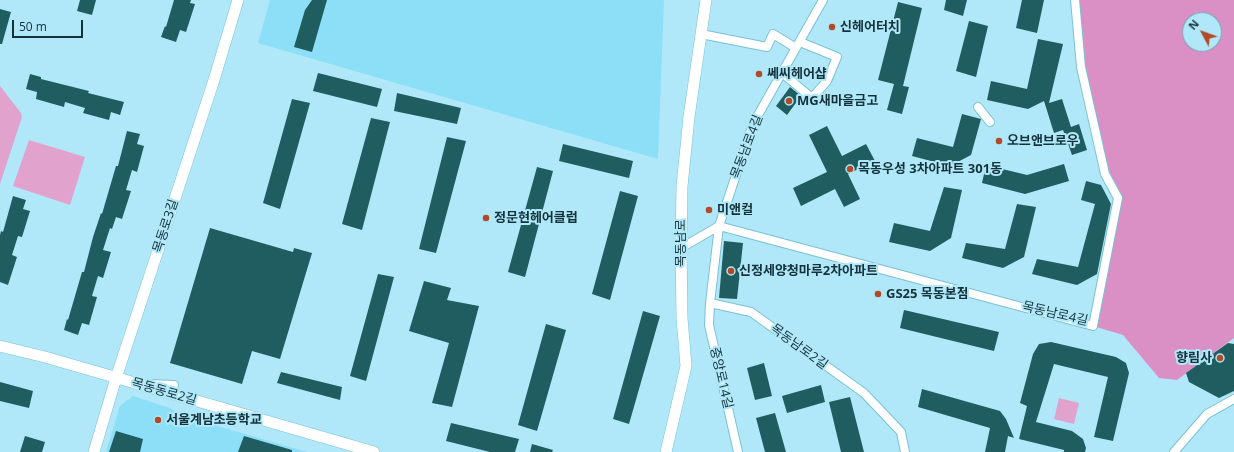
<!DOCTYPE html>
<meta charset="utf-8">
<style>
body{margin:0}
#map{position:relative;width:1234px;height:452px;overflow:hidden;background:#b0e8f9;font-family:"Open Sans",sans-serif}
canvas{display:block}
.north{position:absolute;left:1182px;top:12px;width:40px;height:40px;box-sizing:border-box;background:#b0e8f9;border:1px solid #729fad;border-radius:50%;rotate:311deg;font-size:11px;font-weight:700;line-height:16px;text-align:center;color:#14323a}
.north::after{content:'';display:block;margin:auto;width:14px;height:18px;background:#b24a27;clip-path:polygon(50% 0,100% 100%,50% 72%,0 100%)}
.scale{position:absolute;left:12px;top:20px;width:71px;height:18px;box-sizing:border-box;border:2px solid #14323a;border-top:0;padding-left:5px;font-size:12px;line-height:14px;white-space:nowrap;color:#14323a;-webkit-text-stroke:3px #b0e8f9;paint-order:stroke}
</style>
<div id="map">
<canvas width="1234" height="452"></canvas>
<div class="north">N</div>
<div class="scale">50 m</div>
</div>
<script>
const context = document.querySelector('canvas').getContext('2d');
context.lineJoin = 'round';
function fillPath(path, color) {
  context.fillStyle = color;
  context.fill(path, 'evenodd');
}
function strokePath(path, color, width, dash) {
  context.strokeStyle = color;
  context.lineWidth = width;
  context.lineCap = dash ? 'butt' : 'round';
  context.setLineDash(dash || []);
  context.stroke(path);
}
function write(font, color, halo, rows, align = 'center') {
  context.font = font + ' "Open Sans","Noto Sans KR",sans-serif';
  context.lineWidth = 4;
  context.setLineDash([]);
  context.textBaseline = 'middle';
  context.strokeStyle = halo;
  context.fillStyle = color;
  for (const [text, x, y, turn = 0] of rows) {
    context.save();
    context.translate(x, y);
    context.rotate((+turn || 0) * Math.PI / 180);
    context.textAlign = isNaN(turn) ? turn : align;
    if (halo) context.strokeText(text, 0, 0);
    context.fillText(text, 0, 0);
    context.restore();
  }
}
fillPath(new Path2D(`
 M270 0H664L658 159 258 43Z
 M133 396 170 408 179 413 221 427 307 452H106L120 406Z`), '#8cdff7');
fillPath(new Path2D(`
 M0 86 21 113 22 117 0 184Z
 M29 140 85 157 70 205 13 186Z
 M1059 398 1079 403 1074 424 1054 419Z`), '#e2a2ce');
fillPath(new Path2D(`
 M1075 0H1234V338L1177 380 1159 378 1123 335 1093 326 1118 198 1105 174 1081 67ZM1190 20H1214V44H1190Z`), '#db90c5');
fillPath(new Path2D(`
 M80 0H96L92 15 77 11Z
 M174 0H191L190 3 195 4 186 32 180 30 176 42 161 37 165 26 166 27Z
 M312 0H327L312 52 294 47 305 10Z
 M946 0H967L963 16 944 10Z
 M1022 0H1044L1037 33 1016 28Z
 M898 2 922 8 903 86 909 87 902 114 887 110 894 84 878 80Z
 M0 9 11 12 2 44H0Z
 M969 21 988 26 976 77 956 71Z
 M1038 39 1063 44 1049 103 1062 99 1071 127 1079 124 1087 150 1072 155 1063 130 1054 133 1044 101 1028 109 987 100 991 81 1027 89Z
 M318 73 382 89 377 107 313 91Z
 M30 74 41 77V79L89 91 88 93 124 102 120 115 111 112 109 120 83 113 85 108 65 102 64 107 36 99 37 92 26 89Z
 M790 87 801 96 787 115 776 106Z
 M397 93 461 108 457 124 394 111Z
 M292 99 310 103 280 209 263 203Z
 M962 114 981 119 971 155 950 166 912 156 917 138 953 147Z
 M371 118 390 122 362 230 342 224Z
 M827 126 842 156 866 144 875 161 848 174 860 199 844 207 835 189 801 206 793 188 827 172 809 135Z
 M127 131 140 134 137 144 144 146 137 172 132 170 126 190 131 191 122 219 116 217 112 229 110 228 103 250 111 252 103 278 98 276 92 296 97 297 89 325 82 323 78 335 64 330 67 319 68 320 82 272H84L93 237 101 213 102 214 116 166H118Z
 M447 137 466 141 436 253 419 249Z
 M563 144 633 161 629 178 559 161Z
 M1064 164 1069 181 1025 194 982 183 986 165 1027 175Z
 M537 167 553 171 525 277 508 272Z
 M1086 181 1101 185 1111 204 1097 274 1077 285 1032 274 1037 259 1078 267 1095 204 1081 200Z
 M944 187 962 190 951 238 930 251 889 242 894 223 930 231Z
 M620 191 638 196 610 300 592 294Z
 M13 196 26 200 23 209 30 211 22 237 18 236 12 255 17 257 8 285 0 282V235L1 231 3 232Z
 M1017 204 1036 207 1024 257 1003 268 962 258 966 243 1005 249Z
 M210 228 293 252 294 248 312 253 280 359 252 351 242 384 170 363Z
 M724 241 743 243 737 299 719 298Z
 M378 274 394 277 366 381 350 376Z
 M424 281 451 288 447 300 479 306 452 407 432 403 449 343 409 331Z
 M904 310 999 332 994 351 900 328Z
 M643 311 660 316 629 424 613 419Z
 M546 324 566 330 537 431 518 425Z
 M1051 342 1116 357 1126 363 1129 373 1113 441 1094 437 1108 377 1054 364 1036 422 1072 431 1083 439 1086 448 1085 452H1064V450L1019 439 1027 406 1020 403 1033 354 1039 344Z
 M1228 343 1234 344V391L1219 398 1189 382 1186 373Z
 M764 363 772 396 755 400 747 368Z
 M281 372 342 387 340 400 277 383Z
 M0 382 33 391 29 408 0 401Z
 M821 385 825 402 787 413 782 396Z
 M922 389 1000 411 1006 419 1014 438 1008 436 1005 452H985L990 428 918 407Z
 M850 397 864 452H841L829 402Z
 M775 413 786 452H765L756 418Z
 M451 423 519 439 515 452H490L446 441Z
 M116 431 143 439 140 452H109Z
 M25 436 45 442 42 452H20Z
 M244 436 292 450V452H238Z
 M532 444 553 450 552 452H530Z`), '#205d60');
const street = new Path2D(`
 M701 34 767 47 773 34 796 48
 M782 73 812 98 827 81 837 57 800 42
 M978 107 990 122
 M681 248 719 226 1093 326 1118 198 1105 174 1081 67 1075 0
 M710 303 751 312 864 393 901 432 905 452
 M149 384 174 385
 M738 452 709 325 710 303 719 226 753 124 823 0
 M1174 452 1207 414 1234 399`);
const secondary = new Path2D(`
 M0 346 45 357 374 452
 M94 452 116 378 214 80 238 0
 M666 452 686 366 682 318 681 248 682 186 689 117 706 0`);
strokePath(street, '#79c1d5', 10);
strokePath(secondary, '#79c1d5', 12);
strokePath(street, '#fff', 8);
strokePath(secondary, '#fff', 11);
for (const [x, y, r, color] of [
 [832,27,4,"#b24a27"],
 [759,74,4,"#b24a27"],
 [789,101,4,"#b24a27"],
 [999,141,4,"#b24a27"],
 [850,169,4,"#b24a27"],
 [709,210,4,"#b24a27"],
 [486,218,4,"#b24a27"],
 [731,271,4,"#b24a27"],
 [878,294,4,"#b24a27"],
 [1220,358,4,"#b24a27"],
 [158,420,4,"#b24a27"]
]) {
  const dot = new Path2D();
  dot.arc(x, y, r, 0, 2 * Math.PI);
  context.fillStyle = color;
  context.fill(dot);
  strokePath(dot, '#b0e8f9', 1.5);
}
write('bold 13px', '#14323a', '#b0e8f9', [
 ["신헤어터치",840,27],
 ["쎄씨헤어샵",767,74],
 ["MG새마을금고",797,101],
 ["오브앤브로우",1007,141],
 ["목동우성 3차아파트 301동",858,169],
 ["미앤컬",717,210],
 ["정문현헤어클럽",494,218],
 ["신정세양청마루2차아파트",739,271],
 ["GS25 목동본점",886,294],
 ["향림사",1212,358,"right"],
 ["서울계남초등학교",166,420]
], 'left');
write('13px', '#14323a', '#b0e8f9', [
 ["목동남로4길",747,147,-69],
 ["목동로3길",166,226,-72],
 ["목동남로",681,243,-90],
 ["목동남로4길",1055,314,13],
 ["목동남로2길",799,347,36],
 ["중앙로14길",721,378,77],
 ["목동동로2길",164,392,16]
]);
</script>
